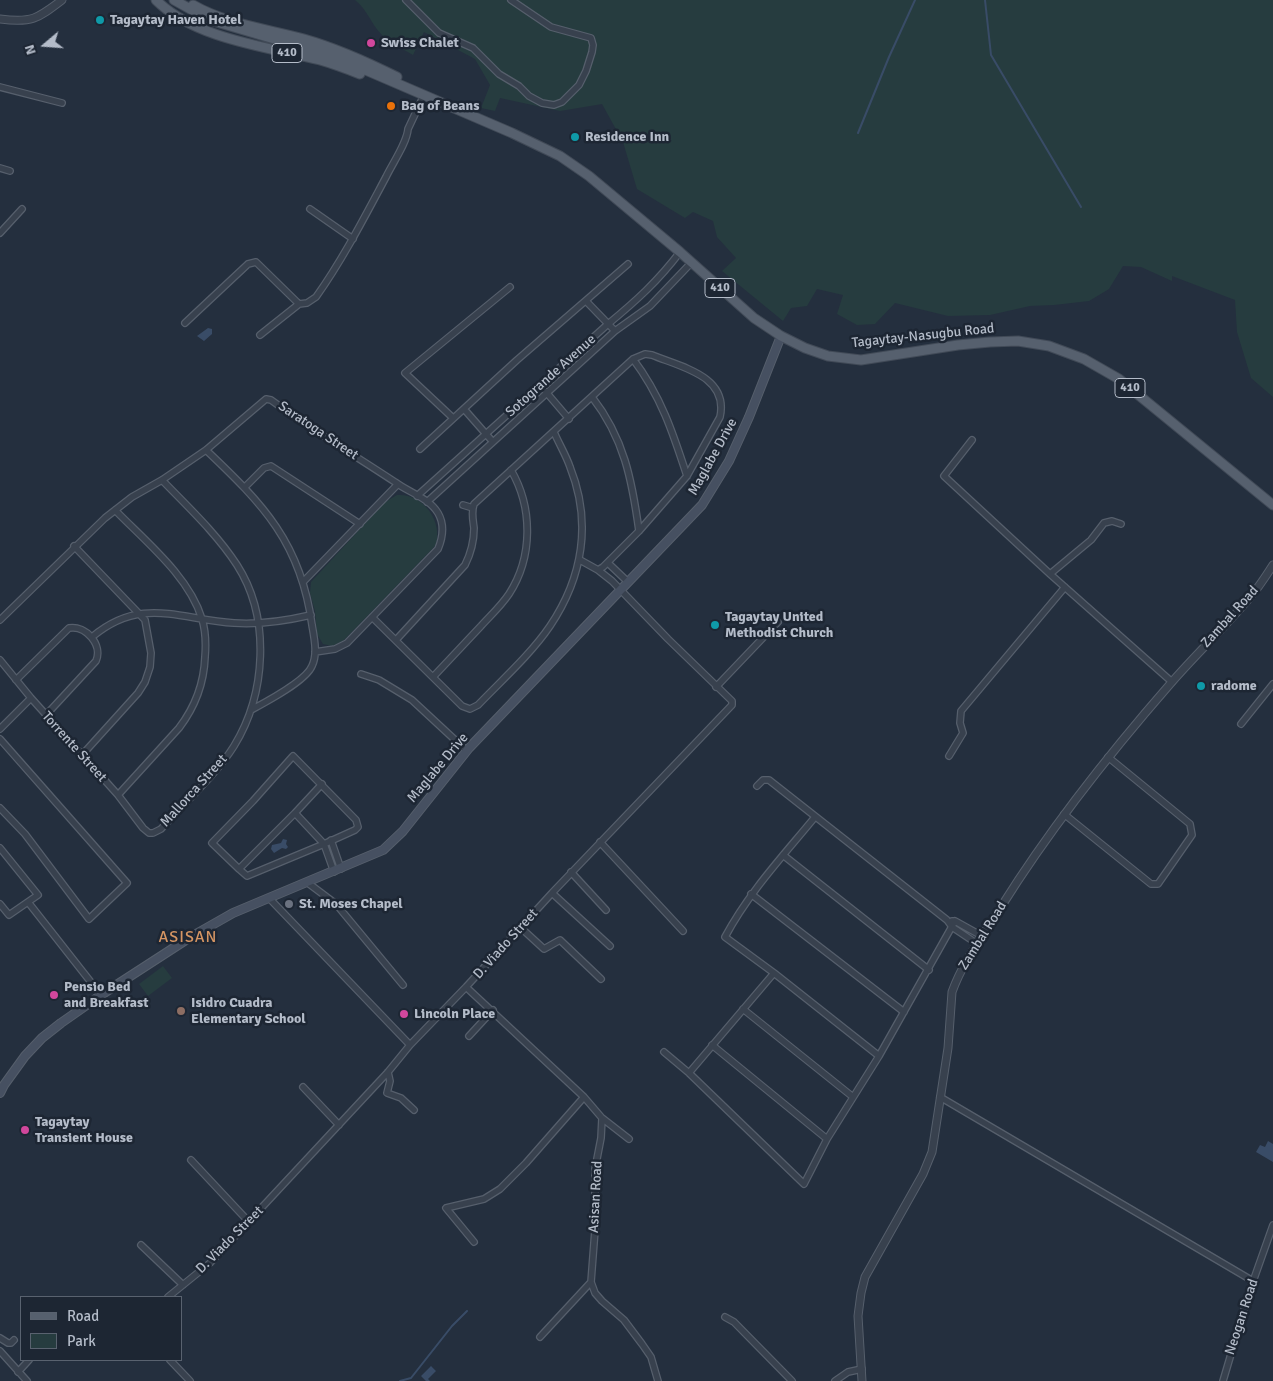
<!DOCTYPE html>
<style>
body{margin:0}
#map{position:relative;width:1273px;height:1381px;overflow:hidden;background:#242f3e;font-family:Signika,sans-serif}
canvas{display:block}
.legend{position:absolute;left:20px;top:1296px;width:162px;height:65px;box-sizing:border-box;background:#1d2633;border:1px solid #59626f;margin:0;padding:6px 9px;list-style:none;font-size:15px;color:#b4bcc9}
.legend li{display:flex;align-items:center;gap:10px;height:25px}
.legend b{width:25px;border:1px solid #59626f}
.north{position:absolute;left:20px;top:20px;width:50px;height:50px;-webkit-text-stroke:4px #1d2633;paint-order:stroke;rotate:252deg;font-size:14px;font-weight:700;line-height:20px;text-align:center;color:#b4bcc9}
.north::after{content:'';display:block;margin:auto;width:18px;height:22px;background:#b4bcc9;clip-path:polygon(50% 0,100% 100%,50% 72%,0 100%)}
</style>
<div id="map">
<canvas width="1273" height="1381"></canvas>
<ul class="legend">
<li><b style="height:6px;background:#56606e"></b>Road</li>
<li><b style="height:14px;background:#263c3f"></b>Park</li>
</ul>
<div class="north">N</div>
</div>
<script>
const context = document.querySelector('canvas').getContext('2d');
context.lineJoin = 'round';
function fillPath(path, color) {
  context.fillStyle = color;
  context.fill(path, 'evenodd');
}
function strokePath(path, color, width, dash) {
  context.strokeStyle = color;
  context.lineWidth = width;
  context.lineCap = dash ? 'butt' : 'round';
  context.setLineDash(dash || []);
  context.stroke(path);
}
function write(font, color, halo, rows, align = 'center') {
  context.font = font + ' Signika,sans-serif';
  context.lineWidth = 5;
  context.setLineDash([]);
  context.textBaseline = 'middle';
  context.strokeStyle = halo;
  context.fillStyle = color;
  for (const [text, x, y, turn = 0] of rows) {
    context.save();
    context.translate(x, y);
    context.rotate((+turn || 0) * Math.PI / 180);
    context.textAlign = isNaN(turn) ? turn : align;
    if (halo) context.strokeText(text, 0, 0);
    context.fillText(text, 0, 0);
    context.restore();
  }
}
fillPath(new Path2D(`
 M355 0H1273V397L1251 378 1237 332 1235 300 1172 276V281L1141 267 1123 266 1109 289 1089 301 1054 305 1030 306 990 315 948 316 895 303 875 324 857 325 837 314 843 295 817 289 807 306 791 308 783 321 722 271 736 258 717 237 713 221 693 212 685 218 637 189 623 142 602 104 560 111 500 98 495 111 481 108 490 85 475 59 424 32 413 55C403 49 390 43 382 35 371 24 367 9 355 0Z
 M397 495C423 493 443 521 436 545L343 641 332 646 323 644 317 634 315 611 310 593 311 582 385 502Z
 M163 966 172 978 148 996 139 984Z`), '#263c3f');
fillPath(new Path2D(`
 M208 328 212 329V334L204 341 197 336Z
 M283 839 287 840 286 844 288 847 286 849 282 848 274 853 271 849 272 845 281 843Z
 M1268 1141 1273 1144V1162L1256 1152 1260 1145 1265 1147Z
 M431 1366 436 1371 428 1379 430 1381H426L421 1376Z`), '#394c67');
strokePath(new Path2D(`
 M985 0 991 55 1081 207
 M858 133 889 57 915 0
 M400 1381 411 1378 452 1326 467 1311`), '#394c67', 2);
const minor = new Path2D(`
 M406 0 439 33 473 48 499 74 519 86 529 96 542 103 554 105 562 102 579 85 586 71 592 52 593 45 591 38 551 27 511 0
 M0 87 62 103
 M0 168 10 171
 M310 209 353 239
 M0 233 22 209
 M586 301 615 331
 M185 323 248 264 256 262 299 304 307 303 316 297C343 259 364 218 386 177 392 164 407 143 408 129L424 95
 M260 335 299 304
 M633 359C661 396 673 433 687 476
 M546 392 569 419
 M592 397C624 438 632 480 639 531
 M464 409 493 442
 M453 418 405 373 510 287
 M972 440 944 476 1050 574 1172 682
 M420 449 517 360 628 264
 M206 450C263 504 301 543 312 625 314 637 318 654 312 666 306 681 266 702 251 710
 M245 487 264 468 271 466 360 524
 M417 496 608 324C636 301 658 281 680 252
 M427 502 615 331 650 306 691 263
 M463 505 473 508
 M115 510C145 541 189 576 202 619 206 632 206 645 205 657 204 684 195 707 179 728L118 795
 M74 546 145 620 151 653 150 667 145 682 138 693 82 755
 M608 563 628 582
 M1050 574 1091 540 1104 523 1112 521 1121 524
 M303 582 398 484
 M372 617 462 706 470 709 478 705C501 681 531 654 550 626 583 577 592 522 570 467 566 455 559 444 554 432
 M0 620 105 518 132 497 162 480 206 450 266 399 271 400C311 429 354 455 395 482 408 492 429 498 438 513 445 525 443 537 438 549L347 643 335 649 315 652
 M92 637C141 596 178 619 234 623 261 625 285 621 311 615
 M396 640 465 565C471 553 474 541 474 528 473 520 471 512 474 504L633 359 645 354 652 355C681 367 729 376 720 417L687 476 639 531 603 567 598 570 580 560
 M0 660 31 698 118 795 143 828 149 833H153L161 829C184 803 216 775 234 746 266 694 271 618 237 565 217 534 188 507 162 480
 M361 674 379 680 412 700 467 751
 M433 677C449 660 465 643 481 626 490 616 501 606 509 594 533 557 533 508 511 470
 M16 680 69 628C86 625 103 645 96 661L46 715
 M716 687 778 622
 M1241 724 1273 684
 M0 729 31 698
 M0 739 127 883 89 919 25 834 0 808
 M949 756 963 733 960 723 961 711 1065 587
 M757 786 763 780H769L947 920 952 927 976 943
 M295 813 322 784
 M1064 814 1151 884H1158L1192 835 1190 824 1108 757
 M815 817C783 856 749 892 725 937L774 973 879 1056
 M331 840 341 869
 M600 842 683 931
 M0 848 38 895 9 915 0 904
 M783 855 929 970
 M239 869 247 876 324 844 355 830 358 827 356 820 293 756 253 801 212 843 239 869 295 813 324 844 334 872
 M571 872 606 910
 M308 883 336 904 403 985
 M552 893 610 946
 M751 894 904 1012
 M269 898 410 1045
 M28 902 101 995
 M952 921H955L982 936
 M520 927 544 949 560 940 601 979
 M466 987 584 1097 602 1118 601 1138 595 1169V1230L591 1282 595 1293 602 1301 624 1320 642 1344 651 1357 658 1381
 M743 1009 853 1097
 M469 1036 493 1010
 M712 1045 827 1139
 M664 1052 689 1073 804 1184 827 1139 879 1056 955 921
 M388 1072 390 1081 387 1093 401 1098 414 1110
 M689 1073 774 973
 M303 1087 339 1125
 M940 1097 1253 1281
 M602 1118 629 1139
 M191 1160 249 1222
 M474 1242 446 1208 484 1199 500 1189 526 1163 584 1097
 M141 1245 183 1285
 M168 1297 210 1263 388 1072 410 1045 466 987 552 893 732 705V701L668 639 612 581 598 570
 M725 1317 734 1322 792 1381
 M540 1337 591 1282
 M0 1338 8 1343H11L14 1340
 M0 1351 27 1381
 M170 1360 190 1381
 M18 1372 29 1360
 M835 1381 848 1372 862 1369
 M1223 1381 1250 1290 1273 1225`);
const tertiary = new Path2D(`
 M0 19C32 23 37 19 62 0
 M862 1381 858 1316 861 1293 865 1277 923 1174 932 1152 948 1048 952 992C963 961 984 934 1001 907 1051 827 1109 754 1171 683 1197 653 1226 626 1251 596 1259 587 1266 576 1273 565`);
const secondary = new Path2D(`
 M0 1093 4 1085 25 1056 42 1038 61 1023 101 995 189 938 233 913 383 850 403 831 469 748 702 505 729 461 749 417 781 336`);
const primary = new Path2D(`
 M156 0C195 39 268 47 320 60 334 64 347 69 360 74
 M174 0 210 20 318 52 361 68 512 133 560 156 589 176 680 252 754 318 781 336 805 348 828 356 861 360 958 345 990 342 1018 341 1049 346 1084 359 1119 379 1273 505
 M193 5C226 24 267 29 304 39 336 48 367 62 397 77`);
strokePath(minor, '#565f6c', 8);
strokePath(tertiary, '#565f6c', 9);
strokePath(secondary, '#565f6c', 10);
strokePath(primary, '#414a57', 11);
strokePath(minor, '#38414e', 5.5);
strokePath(tertiary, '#38414e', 7);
strokePath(secondary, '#465061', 8);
strokePath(primary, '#56606e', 9);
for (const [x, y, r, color] of [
 [100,20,5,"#0f9aa8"],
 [371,43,5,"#d1479c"],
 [391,106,5,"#e8710a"],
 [575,137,5,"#0f9aa8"],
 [715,625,5,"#0f9aa8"],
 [1201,686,5,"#0f9aa8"],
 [289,904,5,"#6b7280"],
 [54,995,5,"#d1479c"],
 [181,1011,5,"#8d6e63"],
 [404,1014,5,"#d1479c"],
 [25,1130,5,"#d1479c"]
]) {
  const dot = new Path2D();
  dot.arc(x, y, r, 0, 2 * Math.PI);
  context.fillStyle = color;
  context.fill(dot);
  strokePath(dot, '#1d2633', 2);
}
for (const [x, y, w] of [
 [287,53,30],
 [720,288,30],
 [1130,388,30]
]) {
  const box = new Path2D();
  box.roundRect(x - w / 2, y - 9.5, w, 19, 4);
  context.fillStyle = '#1d2633';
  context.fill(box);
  strokePath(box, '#b4bcc9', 1);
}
write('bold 12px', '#b4bcc9', null, [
 ["410",287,53],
 ["410",720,288],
 ["410",1130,388]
]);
write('bold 14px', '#b4bcc9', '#1d2633', [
 ["Tagaytay Haven Hotel",110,20],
 ["Swiss Chalet",381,43],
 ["Bag of Beans",401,106],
 ["Residence Inn",585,137],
 ["Tagaytay United",725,617],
 ["Methodist Church",725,633],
 ["radome",1211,686],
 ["St. Moses Chapel",299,904],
 ["Pensio Bed",64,987],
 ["and Breakfast",64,1003],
 ["Isidro Cuadra",191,1003],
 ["Elementary School",191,1019],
 ["Lincoln Place",414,1014],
 ["Tagaytay",35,1122],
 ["Transient House",35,1138]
], 'left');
write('14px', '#b4bcc9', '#1d2633', [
 ["Tagaytay-Nasugbu Road",923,336,-6],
 ["Sotogrande Avenue",551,376,-42],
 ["Saratoga Street",318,431,34],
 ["Maglabe Drive",713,457,-61],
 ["Zambal Road",1230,617,-48],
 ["Torrente Street",74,747,48],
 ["Maglabe Drive",438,768,-50],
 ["Mallorca Street",194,791,-48],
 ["Zambal Road",983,936,-58],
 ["D. Viado Street",506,944,-48],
 ["Asisan Road",596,1197,-87],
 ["D. Viado Street",230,1240,-45],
 ["Neogan Road",1242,1317,-72]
]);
context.letterSpacing = '1px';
write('16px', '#d59563', '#1d2633', [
 ["ASISAN",188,938]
]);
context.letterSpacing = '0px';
</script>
